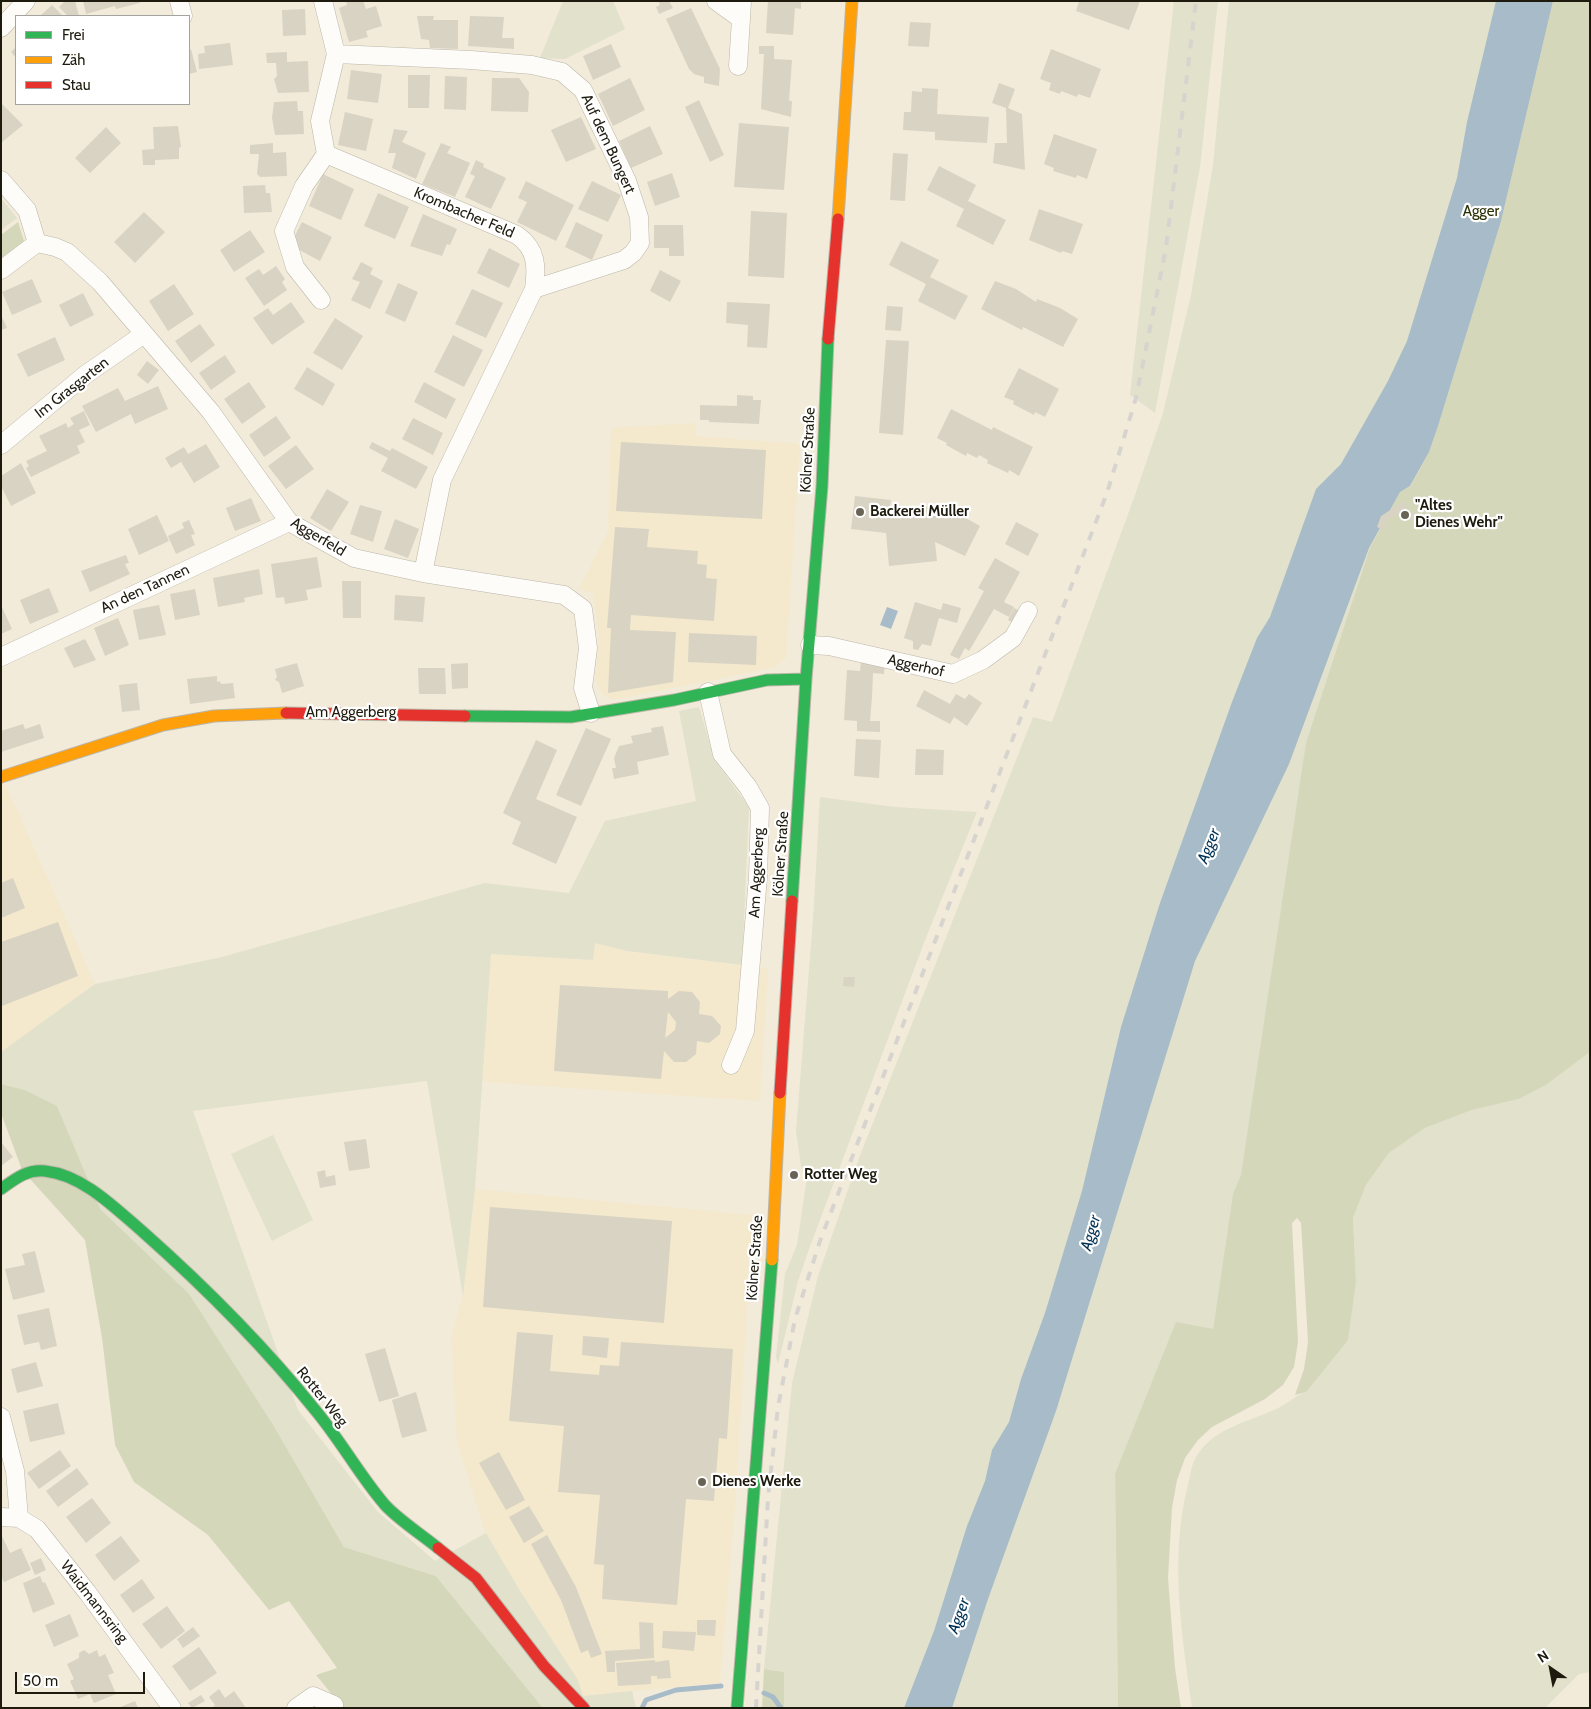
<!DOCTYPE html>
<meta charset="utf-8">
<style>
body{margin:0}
#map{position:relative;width:1591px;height:1709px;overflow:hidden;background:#f2ebda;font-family:Cabin,sans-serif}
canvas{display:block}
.frame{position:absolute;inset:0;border:2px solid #1e1a0e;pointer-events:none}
.legend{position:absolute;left:15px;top:15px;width:175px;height:90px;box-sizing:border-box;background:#fff;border:1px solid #a5a39f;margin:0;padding:6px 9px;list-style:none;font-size:15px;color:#1e1a0e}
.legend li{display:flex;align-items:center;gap:10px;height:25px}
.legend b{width:25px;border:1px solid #a5a39f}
.north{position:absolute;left:1526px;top:1644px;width:50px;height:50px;-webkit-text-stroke:4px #fff;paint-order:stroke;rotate:327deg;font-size:14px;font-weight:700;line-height:20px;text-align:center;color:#1e1a0e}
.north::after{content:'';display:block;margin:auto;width:18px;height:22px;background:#1e1a0e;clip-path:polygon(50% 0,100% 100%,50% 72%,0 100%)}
.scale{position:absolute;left:15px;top:1672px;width:130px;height:22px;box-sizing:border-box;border:2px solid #1e1a0e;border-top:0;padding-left:6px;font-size:15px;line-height:18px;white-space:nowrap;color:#1e1a0e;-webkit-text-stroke:4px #fff;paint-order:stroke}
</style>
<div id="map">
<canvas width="1591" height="1709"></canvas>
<div class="frame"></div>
<ul class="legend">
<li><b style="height:6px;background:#30b455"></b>Frei</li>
<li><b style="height:6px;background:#ff9f0a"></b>Zäh</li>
<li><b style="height:6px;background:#e5322d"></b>Stau</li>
</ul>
<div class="north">N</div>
<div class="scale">50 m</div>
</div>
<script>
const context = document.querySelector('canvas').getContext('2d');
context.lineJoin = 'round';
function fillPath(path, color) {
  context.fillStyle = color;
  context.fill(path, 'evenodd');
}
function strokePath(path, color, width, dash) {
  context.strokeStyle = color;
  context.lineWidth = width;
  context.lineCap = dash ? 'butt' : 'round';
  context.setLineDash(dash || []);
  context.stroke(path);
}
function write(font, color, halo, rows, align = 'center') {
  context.font = font + ' Cabin,sans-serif';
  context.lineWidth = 4.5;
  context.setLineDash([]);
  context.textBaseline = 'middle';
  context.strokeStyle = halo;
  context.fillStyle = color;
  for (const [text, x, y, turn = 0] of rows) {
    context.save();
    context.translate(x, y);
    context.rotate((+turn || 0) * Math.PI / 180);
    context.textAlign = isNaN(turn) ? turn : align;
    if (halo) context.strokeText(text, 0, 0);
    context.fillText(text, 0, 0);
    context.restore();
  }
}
fillPath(new Path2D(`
 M695 423 696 436 800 444 786 658 775 667 757 671 613 700 604 696 595 680 599 637 593 593 579 589 608 531 611 428Z
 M5 783 95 984 1 1052V784Z
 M595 943 627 951 768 969 760 1101 483 1082 491 954 593 960Z
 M475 1189 753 1215 735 1507 720 1683 583 1696 578 1680 519 1589 486 1533 457 1443 451 1335 463 1296Z`), '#f4e9cc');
fillPath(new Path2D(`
 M563 1H613L625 29 565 59 540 58Z
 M1174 1H1218L1200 167 1155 413 1130 395Z
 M1229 1H1569L1241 1175 1233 1193 1213 1329 1115 1474 1118 1708H784V1672L764 1669 792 1383 818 1276 859 1158 1033 717 1052 722 1135 495 1163 413 1191 295 1213 165Z
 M1 198 17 218 1 230Z
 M699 707 715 761 749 807 742 965 627 951 595 943 593 960 491 954 475 1189 463 1296 427 1081 193 1111 298 1410 378 1512 435 1561 486 1533 519 1589 578 1680 583 1696 632 1691 636 1708H543L436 1576 344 1547 275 1428 101 1210 57 1106 25 1090 1 1084V1052L95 984 222 957 485 883 569 893 605 821 696 801 679 711Z
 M820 797 895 807 977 812 927 935 809 1249 798 1281 778 1364 776 1357 785 1274 797 1245 806 1183V1177L801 1166 796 1131 813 920Z
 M1590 1052V1672L1579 1674 1545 1708H1192C1182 1635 1169 1558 1188 1485 1190 1477 1191 1466 1195 1459 1211 1429 1245 1423 1274 1410 1286 1405 1294 1396 1306 1392L1356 1281 1353 1218 1366 1185 1389 1153 1425 1128 1472 1110 1519 1099 1546 1085Z
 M273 1135 313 1220 272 1241 231 1154Z`), '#e1e1cc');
fillPath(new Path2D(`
 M1553 1H1590V1052L1546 1085 1519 1099 1472 1110 1425 1128 1389 1153 1366 1185 1353 1218 1356 1281 1348 1340 1306 1392 1295 1395 1304 1369 1308 1342 1301 1223 1297 1218 1292 1223 1298 1342 1294 1367 1283 1385 1265 1399 1212 1427 1198 1440 1185 1458 1177 1480 1172 1508 1168 1578 1175 1668 1181 1708H1118L1115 1474 1176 1322 1213 1329 1233 1193 1241 1175 1306 743 1370 548 1400 492 1411 486 1429 452 1438 426 1501 221Z
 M18 222 24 241 1 259V235Z
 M1 1084 25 1090 57 1106 101 1210 189 1294 275 1428 344 1547 436 1576 543 1708H343L316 1675 337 1668 289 1601 269 1610 208 1535 134 1482 115 1445 102 1338 85 1240 22 1170 1 1113Z
 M764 1669 784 1672V1708H762Z`), '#d5d7bb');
fillPath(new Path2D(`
 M1496 1H1553L1501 221 1438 426 1429 452 1410 486 1400 492 1369 548 1289 764 1195 961 1056 1411 988 1599 952 1708H904L934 1631 967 1526 985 1481 992 1450 1009 1422 1021 1379 1045 1313 1082 1191 1121 1027 1160 903 1232 702 1257 638 1270 617 1316 489 1341 464 1388 381 1407 341 1457 178 1467 122Z
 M887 607 898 611 891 629 880 625Z`), '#a8bbc8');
strokePath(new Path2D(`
 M764 1693 773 1697 781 1708
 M642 1708 646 1700 676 1690 721 1686`), '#a8bbc8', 5);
fillPath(new Path2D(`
 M65 1H75L79 16H68L59 7Z
 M83 1H139L140 3 116 9 115 6 86 14Z
 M346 1H363L366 9 376 6 382 26 366 31 368 37 349 42 339 8 347 5Z
 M658 1H669L673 8 659 14 656 7 660 5Z
 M768 1H801V9L795 8 793 35 766 33Z
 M1079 1H1140L1129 30 1076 11Z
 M52 5 63 16H40Z
 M691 8 720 69 719 86 704 83V77L694 74 689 69 666 19Z
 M305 9 306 35 283 36 282 10Z
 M417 16H434L433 20H458V49L430 48 429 40 421 39Z
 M470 16 504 17 502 38H514V49L468 46Z
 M910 22 931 23 929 47 908 46Z
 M230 43 233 65 199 69 198 54 205 53 204 46Z
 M611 44 621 67 593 80 583 56Z
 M759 46H774V59L792 60 789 101H792L791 117 761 109 764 54H759Z
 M16 47V58L11 52Z
 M191 49 197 72 189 74V50Z
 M1051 49 1101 69 1090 98 1078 94 1077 97 1061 91 1060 94 1049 90 1051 83 1040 79Z
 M287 52V62L308 61 309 92 278 93 274 79 277 76 276 63H267L266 53Z
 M351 70 382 74 378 103 347 99Z
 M408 75H430L429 108H408Z
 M445 76 467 77 466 110 444 109Z
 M492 78H519L529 92 528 112 491 111Z
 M630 78 645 110 613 126 598 94Z
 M999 83 1015 89 1008 108 1022 114 1025 170 993 163 995 143H1007L1006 108 992 103Z
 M922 88 938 89 937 114 989 117 987 143 935 140V132L903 130 904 112H911L912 91 922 92Z
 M699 100 724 155 710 162 685 107Z
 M297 101 298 111H303L304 134 275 135 272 118 274 102Z
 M1 103 23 125 1 143Z
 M345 112 373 119 366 151 338 145Z
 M581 117 596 149 566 162 551 130Z
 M739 123 789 127 784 190 734 187Z
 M178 126 181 147 179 148V159L155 160V165H143L142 150 154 149 153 127Z
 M650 126 663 154 631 168 619 141Z
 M106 127 121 143 90 173 75 158Z
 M394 129 408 131 402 142 426 153 416 179 392 168 396 153H388Z
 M1054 134 1097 149 1087 179 1077 175 1076 178 1053 171 1054 168 1044 164Z
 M273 143V153L286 152 287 176 260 177 257 174 259 154H250V145Z
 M441 143 451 147 447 153 470 163 455 197 422 184Z
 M893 153 908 154 905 201 890 200Z
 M476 160 484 164 483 167 506 178 491 209 465 197 475 176 470 174Z
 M939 166 976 185 968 201 1006 220 993 245 956 226 964 209 927 190Z
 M672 173 680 197 655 206 647 182Z
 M323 174 354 189 341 220 309 206Z
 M526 181 574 205 556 241 517 222 527 202 518 198Z
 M592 181 621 195 608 222 578 209Z
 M265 185 266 193H270L272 212 244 213 243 186Z
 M378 193 409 207 395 239 364 226Z
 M1039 209 1083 224 1072 254 1062 251 1061 253 1029 240Z
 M751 211 787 213 784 278 748 276Z
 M144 212 165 232 135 263 114 242Z
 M423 214 457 229 450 245 447 244 442 256 410 246Z
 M302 222 332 237 320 261 290 245Z
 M576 222 603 235 592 260 565 247Z
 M654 225H683L684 256H669V248H654Z
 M250 230 265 252 234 272 220 250Z
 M901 241 939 260 930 277 968 296 955 320 918 301 926 284 889 265Z
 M489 248 520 264 509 288 477 273Z
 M361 262 373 268 370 274 383 281 370 309 351 300 360 282 352 279Z
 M276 266 285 279 282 282 287 290 264 306 245 278 259 269 263 275Z
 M660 270 681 281 670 302 650 291Z
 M32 279 42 302 12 315 2 292Z
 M995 281 1016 289 1036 302 1037 299 1060 308 1078 319 1063 347 1023 327 1022 330 981 309Z
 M398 283 418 292 405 322 385 313Z
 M174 284 194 314 168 331 149 301Z
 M472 289 503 303 486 338 455 324Z
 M83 293 94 315 70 327 59 305Z
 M291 302 305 322 272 345 253 318 268 308 273 315Z
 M727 302 770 304 767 348 747 347 748 325 726 323Z
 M887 306 903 307 901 331 885 330Z
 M1 315 7 328 1 330Z
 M335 318 363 336 342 370 313 353Z
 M200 324 215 345 191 363 175 341Z
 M453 335 483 350 464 387 434 372Z
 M55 337 65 360 28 377 17 354Z
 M886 340 909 341 903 435 879 433Z
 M225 355 236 372 211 390 199 373Z
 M147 361 159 370 148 384 137 375Z
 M307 367 335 384 323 406 294 389Z
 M1019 368 1059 389 1045 417 1035 412 1034 415 1013 404 1014 401 1004 397Z
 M249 382 266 407 242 424 224 399Z
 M424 382 456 399 446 419 414 402Z
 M158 386 168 409 135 424 131 414 96 432 82 406 118 388 125 401Z
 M737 395 753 396V400H761L759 424 709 422V420H700V405L737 406Z
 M951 409 992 430 993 427 1033 447 1019 476 1009 470 1008 473 987 463 988 460 979 455 977 458 967 453 966 456 946 445 947 443 937 438Z
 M84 411 90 425 79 430 85 442 77 446 80 453 31 477 26 468 29 466 26 461 47 451 39 436 66 423 68 428 74 424 70 418Z
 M276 416 291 438 264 457 249 435Z
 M413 418 443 433 433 455 402 439Z
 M372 442 390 451 392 448 428 467 416 489 381 471 388 458 369 448Z
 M621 442 766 450 762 519 616 511Z
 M206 444 220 467 194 483 181 462 171 468 165 458 184 447 188 454Z
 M296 445 314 469 286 489 268 466Z
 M21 463 36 493 11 506 1 486V476Z
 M327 489 349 502 331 531 310 518Z
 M855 496 891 500 889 514 941 504 980 526 965 556 935 542 937 561 889 566 886 533 851 529Z
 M251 498 261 521 235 531 226 508Z
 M1404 501 1407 506 1405 511 1415 513 1412 521 1394 515 1388 519 1384 530 1377 527 1381 516Z
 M360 505 382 511 373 542 350 534Z
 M157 515 169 541 139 555 128 529Z
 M395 519 419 529 408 558 384 549Z
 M189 520 195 534 191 535 195 545 176 554 168 536 184 528 182 523Z
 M1016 522 1039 534 1028 556 1005 544Z
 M615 527 649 529 647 547 698 551 697 564 707 565 706 578 717 579 714 621 631 615 630 630 676 632 673 682 608 693 611 628H607Z
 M126 555 129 563 125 564 130 574 90 592 81 571Z
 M317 557 322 587 306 590 308 600 285 604 284 597 276 598 271 564Z
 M995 558 1020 572 1004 602 1014 607 1009 617 994 609 969 651 965 648 959 659 950 655 984 591 978 588Z
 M259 569 263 594 244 598 245 602 218 607 213 578Z
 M342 581H361V618H343Z
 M49 588 59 612 30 624 20 600Z
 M195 589 200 615 175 620 170 594Z
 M395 595 425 597 423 622 394 620Z
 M915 602 941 610 943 603 961 608 957 623 939 618 931 646 922 644 918 650 913 649V641L904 638Z
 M1 605 12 629 1 634Z
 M159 605 166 635 139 640 133 610Z
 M1014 608 1020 611 1014 623 1008 620Z
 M118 618 129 645 105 656 94 628Z
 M689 633 757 636 756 665 688 662Z
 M85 639 96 660 74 668 64 648Z
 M861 661 885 662 884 674 873 673 872 697 870 721H880V732L857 731V721L844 720 847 670 860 671Z
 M297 663 304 686 282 693 279 682 275 680 277 677 275 669Z
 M468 663V688L452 689 451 664Z
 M418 668H445L446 694H419Z
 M217 676V682L220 681 221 684 233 683 235 698 190 704 187 679Z
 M137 683 140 710 122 712 119 685Z
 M924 690 950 704 956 694 965 699 969 694 982 703 967 726 954 717 950 724 916 706Z
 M23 724 25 729 40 724 44 738 1 752V731Z
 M663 726 669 755 637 762 639 774 614 779 612 768H616L614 758 619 746 633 743 631 736 652 732 651 728Z
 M586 728 611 739 581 806 556 795Z
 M856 739 881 740 879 778 854 776Z
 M536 740 557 750 536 799 577 817 556 864 512 844 521 822 503 813Z
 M916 749 944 750 943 775H915Z
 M13 878 25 908 1 918V883Z
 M58 922 78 976 2 1006 1 942Z
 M844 977H855L854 987 843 986Z
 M560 985 668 991V999L679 991 692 992 700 1002 699 1014 712 1016 721 1026 720 1034 709 1043 697 1041 696 1054 686 1062H674L664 1051 661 1079 554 1071ZM668 1012 676 1022 675 1030 665 1038Z
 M366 1139 370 1168 349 1171 344 1142Z
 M1 1142 13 1157 1 1166Z
 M325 1170 326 1177 335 1175 336 1185 320 1188 317 1172Z
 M490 1207 672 1221 664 1323 483 1307Z
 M35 1251 45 1292 13 1300 5 1269 25 1265 22 1254Z
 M49 1308 57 1346 41 1350 39 1342 24 1345 17 1315Z
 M517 1332 553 1335 550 1371 599 1375 600 1365 619 1366 621 1342 733 1349 727 1439 719 1438 714 1501 686 1499 677 1605 602 1599 604 1565 594 1564 600 1495 558 1492 564 1426 509 1421Z
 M583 1336 609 1338 607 1358 582 1355Z
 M385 1348 399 1396 379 1402 365 1354Z
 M36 1362 43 1386 17 1393 11 1369Z
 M416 1392 427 1431 402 1438 392 1400Z
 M58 1403 65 1434 30 1442 23 1411Z
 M60 1450 71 1466 39 1489 27 1473Z
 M499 1452 525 1500 506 1510 479 1463Z
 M77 1468 89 1484 58 1507 46 1491Z
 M92 1498 111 1523 86 1543 66 1517Z
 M529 1506 544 1531 524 1543 509 1517Z
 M1 1534 10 1553 21 1548 31 1570 4 1582 1 1576Z
 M547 1535 576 1587 602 1654 591 1658 588 1650 581 1653 561 1600 531 1544Z
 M121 1536 140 1561 114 1581 95 1555Z
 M41 1558 46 1570 35 1575 30 1563Z
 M40 1576 43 1583 45 1582 55 1604 33 1613 23 1583Z
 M142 1579 155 1598 133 1613 120 1595Z
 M167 1606 185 1631 161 1649 142 1624Z
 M70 1614 79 1636 54 1647 45 1625Z
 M697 1620H716L715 1636 697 1635Z
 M639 1622 653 1623 654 1658 615 1661V1672H607L605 1651 640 1649Z
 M193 1627 200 1636 183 1648 177 1639Z
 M663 1631 696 1632 694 1651 662 1648Z
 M199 1647 217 1673 190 1691 172 1666Z
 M84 1650 89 1654 97 1650 99 1657 105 1654 114 1673 108 1675 116 1694 94 1703 90 1694 78 1699 70 1681 74 1679 67 1664 79 1658V1653Z
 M655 1660V1662L669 1660 671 1678 657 1679V1676H651V1684L618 1686 616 1663Z
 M219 1689 225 1698 234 1691 246 1708H212L215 1705 209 1697Z
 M201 1695 205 1701 192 1708 188 1703Z
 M135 1701 138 1708H118Z`), '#d9d3c4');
const street = new Path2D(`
 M179 1 183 16
 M323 1 336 54 320 121 326 154 517 235C537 249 537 267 534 289L442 480 423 573
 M716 1 741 19 738 66
 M741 19 742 1
 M1 28 26 1
 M336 54 471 60 532 65 562 72 583 90 627 181 639 217 640 243 633 253 624 260 534 289
 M1 180 27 210 37 243 1 270
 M37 243 55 247 67 252 100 282 211 412 289 522 354 558 423 573 564 595 583 609 588 648 583 688 591 713
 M321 300 295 267 284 231 304 186 326 154
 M1 445 85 375 144 334
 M810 645 829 646 953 674 983 660 1013 638 1028 611
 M1 657 289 522
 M708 692 722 754 748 787 760 808 758 877 745 1031 731 1065
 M1 1417 15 1471 19 1518
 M1 1517 19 1518 37 1529 87 1592 172 1708
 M296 1708 313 1696 334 1705`);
const fast = new Path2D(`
 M465 716 571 717 674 700 767 680 806 679
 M792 901 806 679 822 486 828 339
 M1 1189C15 1179 27 1169 45 1171 83 1175 115 1208 143 1232 205 1287 264 1346 316 1411 341 1441 360 1476 385 1505 400 1521 421 1534 438 1548
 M737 1708 772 1260`);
const slow = new Path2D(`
 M838 219 852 1
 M1 777 163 725 214 716 286 713
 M772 1260 780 1093`);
const jam = new Path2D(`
 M828 339 838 219
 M286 713 465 716
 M780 1093 792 901
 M438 1548 476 1578 544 1666 584 1708`);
strokePath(street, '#bbb6a8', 19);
strokePath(fast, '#bbb6a8', 13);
strokePath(slow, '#bbb6a8', 13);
strokePath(jam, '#bbb6a8', 13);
strokePath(street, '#fdfcf9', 18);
strokePath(fast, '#30b455', 11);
strokePath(slow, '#ff9f0a', 11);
strokePath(jam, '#e5322d', 11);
strokePath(new Path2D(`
 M756 1708 768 1498 778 1407 795 1319 820 1241 1107 493 1136 398 1166 248 1196 1`), '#d7d4cf', 4, [9, 9]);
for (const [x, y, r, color] of [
 [860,512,5,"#686355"],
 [1405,515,5,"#686355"],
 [794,1175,5,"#686355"],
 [702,1482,5,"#686355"]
]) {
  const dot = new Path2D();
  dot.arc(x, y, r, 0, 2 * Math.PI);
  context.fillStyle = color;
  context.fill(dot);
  strokePath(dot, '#fff', 2);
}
write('15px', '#1e1a0e', '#fff', [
 ["Auf dem Bungert",608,144,65],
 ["Krombacher Feld",464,213,23],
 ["Im Grasgarten",72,388,-38],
 ["Kölner Straße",808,450,-87],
 ["Aggerfeld",318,537,31],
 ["An den Tannen",145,589,-25],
 ["Aggerhof",916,666,13],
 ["Am Aggerberg",351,713],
 ["Kölner Straße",781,854,-86],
 ["Am Aggerberg",757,873,-87],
 ["Kölner Straße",755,1258,-86],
 ["Rotter Weg",322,1397,51],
 ["Waidmannsring",94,1602,52]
]);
write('15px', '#293004', '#fff', [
 ["Agger",1481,212]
]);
write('bold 15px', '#1e1a0e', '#fff', [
 ["\"Altes",1415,506],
 ["Dienes Wehr\"",1415,523],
 ["Backerei Müller",870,512],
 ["Rotter Weg",804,1175],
 ["Dienes Werke",712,1482]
], 'left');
write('italic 16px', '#003255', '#fff', [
 ["Agger",1209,846,-68],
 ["Agger",1091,1233,-74],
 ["Agger",959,1616,-70]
]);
</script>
